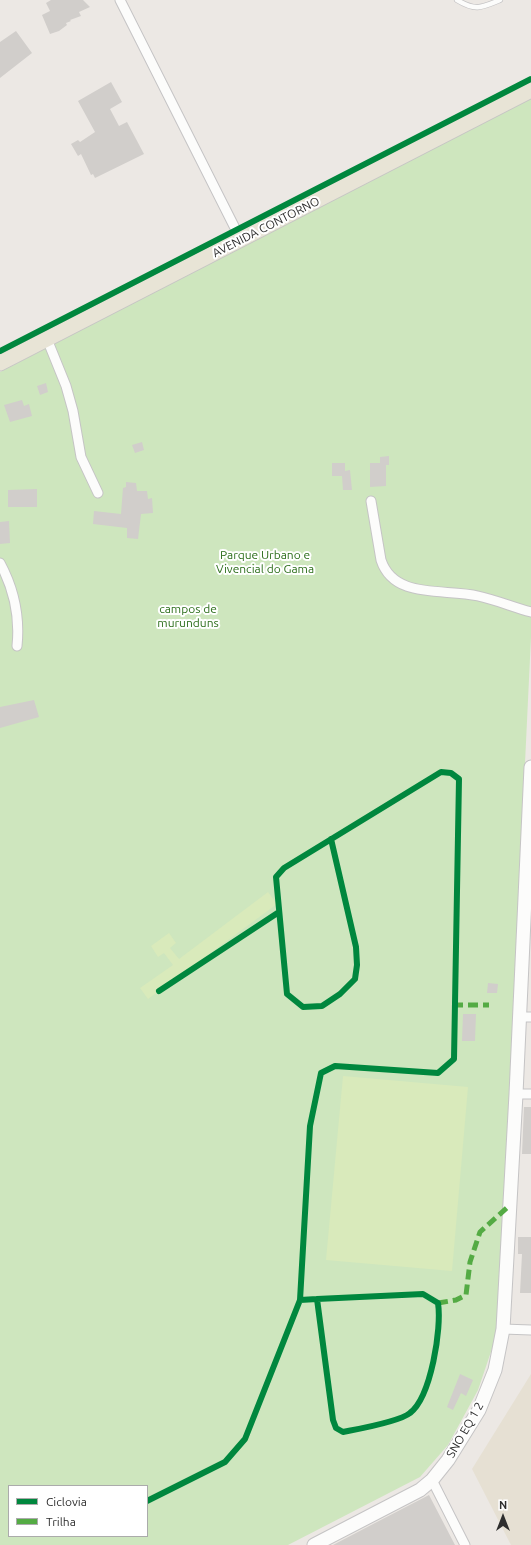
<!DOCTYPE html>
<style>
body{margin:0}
#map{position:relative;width:531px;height:1545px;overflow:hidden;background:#ece8e4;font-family:Ubuntu,sans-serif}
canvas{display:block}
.legend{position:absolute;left:8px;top:1485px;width:140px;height:52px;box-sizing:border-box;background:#fff;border:1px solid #ababab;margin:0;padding:5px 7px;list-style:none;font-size:12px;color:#2e2e2e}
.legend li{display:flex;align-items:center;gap:8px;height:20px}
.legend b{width:20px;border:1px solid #ababab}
.north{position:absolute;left:483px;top:1497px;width:40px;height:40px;-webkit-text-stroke:3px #fff;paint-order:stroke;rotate:0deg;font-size:11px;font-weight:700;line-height:16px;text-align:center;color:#2e2e2e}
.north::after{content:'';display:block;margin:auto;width:14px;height:18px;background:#2e2e2e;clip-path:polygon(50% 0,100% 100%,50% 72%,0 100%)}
</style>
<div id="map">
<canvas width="531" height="1545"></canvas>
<ul class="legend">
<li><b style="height:5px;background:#00873e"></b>Ciclovia</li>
<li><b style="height:5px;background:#54ab44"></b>Trilha</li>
</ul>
<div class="north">N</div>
</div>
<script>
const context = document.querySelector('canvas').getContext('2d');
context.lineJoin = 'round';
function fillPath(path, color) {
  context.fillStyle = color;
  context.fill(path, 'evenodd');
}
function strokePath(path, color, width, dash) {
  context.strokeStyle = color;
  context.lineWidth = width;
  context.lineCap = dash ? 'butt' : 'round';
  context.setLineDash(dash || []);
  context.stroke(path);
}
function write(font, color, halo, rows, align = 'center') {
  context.font = font + ' Ubuntu,sans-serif';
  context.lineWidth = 4;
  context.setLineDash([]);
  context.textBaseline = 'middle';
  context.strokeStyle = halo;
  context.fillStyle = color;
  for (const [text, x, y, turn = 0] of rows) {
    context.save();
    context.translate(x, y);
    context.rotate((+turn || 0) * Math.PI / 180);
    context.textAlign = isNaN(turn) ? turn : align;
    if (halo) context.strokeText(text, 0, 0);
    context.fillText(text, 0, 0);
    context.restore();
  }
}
fillPath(new Path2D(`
 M531 1374V1545H511L472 1469Z`), '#e6e0d3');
fillPath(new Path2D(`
 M531 97V637L498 1331 478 1390 448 1445 420 1477 288 1545H0V372ZM9 1486H147V1536H9Z`), '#cee6be');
fillPath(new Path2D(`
 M268 892 277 904 148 999 140 988 173 965 164 953 158 957 151 946 169 933 176 943 170 948 179 959Z
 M343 1076 468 1087 452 1271 326 1260Z`), '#d9eabb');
fillPath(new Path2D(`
 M51 0H83L90 7 79 12 81 16 70 20 71 21 66 23 67 25 59 31 50 34 42 15 50 11 46 3Z
 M16 31 32 53 0 78V42Z
 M111 82 122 102 110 109 119 126 127 122 144 154 95 178 93 174 91 175 81 154 78 156 71 144 78 140 80 142 95 132 78 101Z
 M46 383 48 392 40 395 37 386Z
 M22 400 24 406 29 404 32 416 10 422 4 405Z
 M142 442 144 450 135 453 132 445Z
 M389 456V465H386V486L370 487V463H380V457Z
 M332 463H345V471L350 470 352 490H343L342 476H332Z
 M126 482 136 483 137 491H147L148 499 152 498 153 513 141 514 138 539 127 538V528L93 524 94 511 121 514 123 488 126 487Z
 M37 489V507H8V490Z
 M9 521 10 543 0 544V522Z
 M34 700 39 717 0 728V707Z
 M488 983 498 984 497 993H487Z
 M463 1014H476L475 1041H462Z
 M524 1107H531V1154H522Z
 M518 1237H531V1293H520L522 1254H518Z
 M460 1374 473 1380 466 1396 461 1393 453 1410 447 1407Z
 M429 1495 455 1545H333L375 1523Z`), '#d1cecb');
const lane = new Path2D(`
 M457 0C475 11 481 8 500 0`);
const street = new Path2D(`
 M120 0 241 240
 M47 339 66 386 73 411 81 457 98 493
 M371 501 381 560C394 600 445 588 478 596 496 600 513 607 531 612
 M0 563C14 589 20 617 17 646
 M519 1017H531
 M516 1094H531
 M503 1329 531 1330
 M432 1480 465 1545`);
const secondary = new Path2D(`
 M314 1545 420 1490 432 1480 448 1460 479 1410 495 1370 503 1329 516 1094 531 767`);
const primary = new Path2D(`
 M0 363 531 90`);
strokePath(lane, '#c5c4c5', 6);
strokePath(street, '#c5c4c5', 11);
strokePath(secondary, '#c5c4c5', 15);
strokePath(primary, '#c6c5c4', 17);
strokePath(lane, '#fcfcfb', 4.5);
strokePath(street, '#fcfcfb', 9);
strokePath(secondary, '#fcfcfb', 13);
strokePath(primary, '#e8e4d6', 15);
strokePath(new Path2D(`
 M453 1005H489
 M438 1303 456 1300 466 1295 470 1262 480 1232 510 1205`), '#54ab44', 5, [10, 5]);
strokePath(new Path2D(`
 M0 351 531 79
 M159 991 279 912
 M300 1300 317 1299 423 1294 438 1303C442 1328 431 1397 410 1413 399 1422 358 1429 343 1432L336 1428 333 1420 317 1299
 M147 1501 225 1462 245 1439 300 1300 310 1126 321 1073 335 1066 438 1073 454 1059 459 779 451 773 441 772 284 868 276 877 287 994 303 1007 322 1006 340 994 355 979 357 965 356 947 331 839`), '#00873e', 6);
write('12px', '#2e2e2e', '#fff', [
 ["AVENIDA CONTORNO",266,227,-27],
 ["SNO EQ 1 2",465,1430,-60]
]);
write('12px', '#2c6e1b', '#fff', [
 ["Parque Urbano e",265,555],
 ["Vivencial do Gama",265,569],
 ["campos de",188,609],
 ["murunduns",188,623]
]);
</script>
